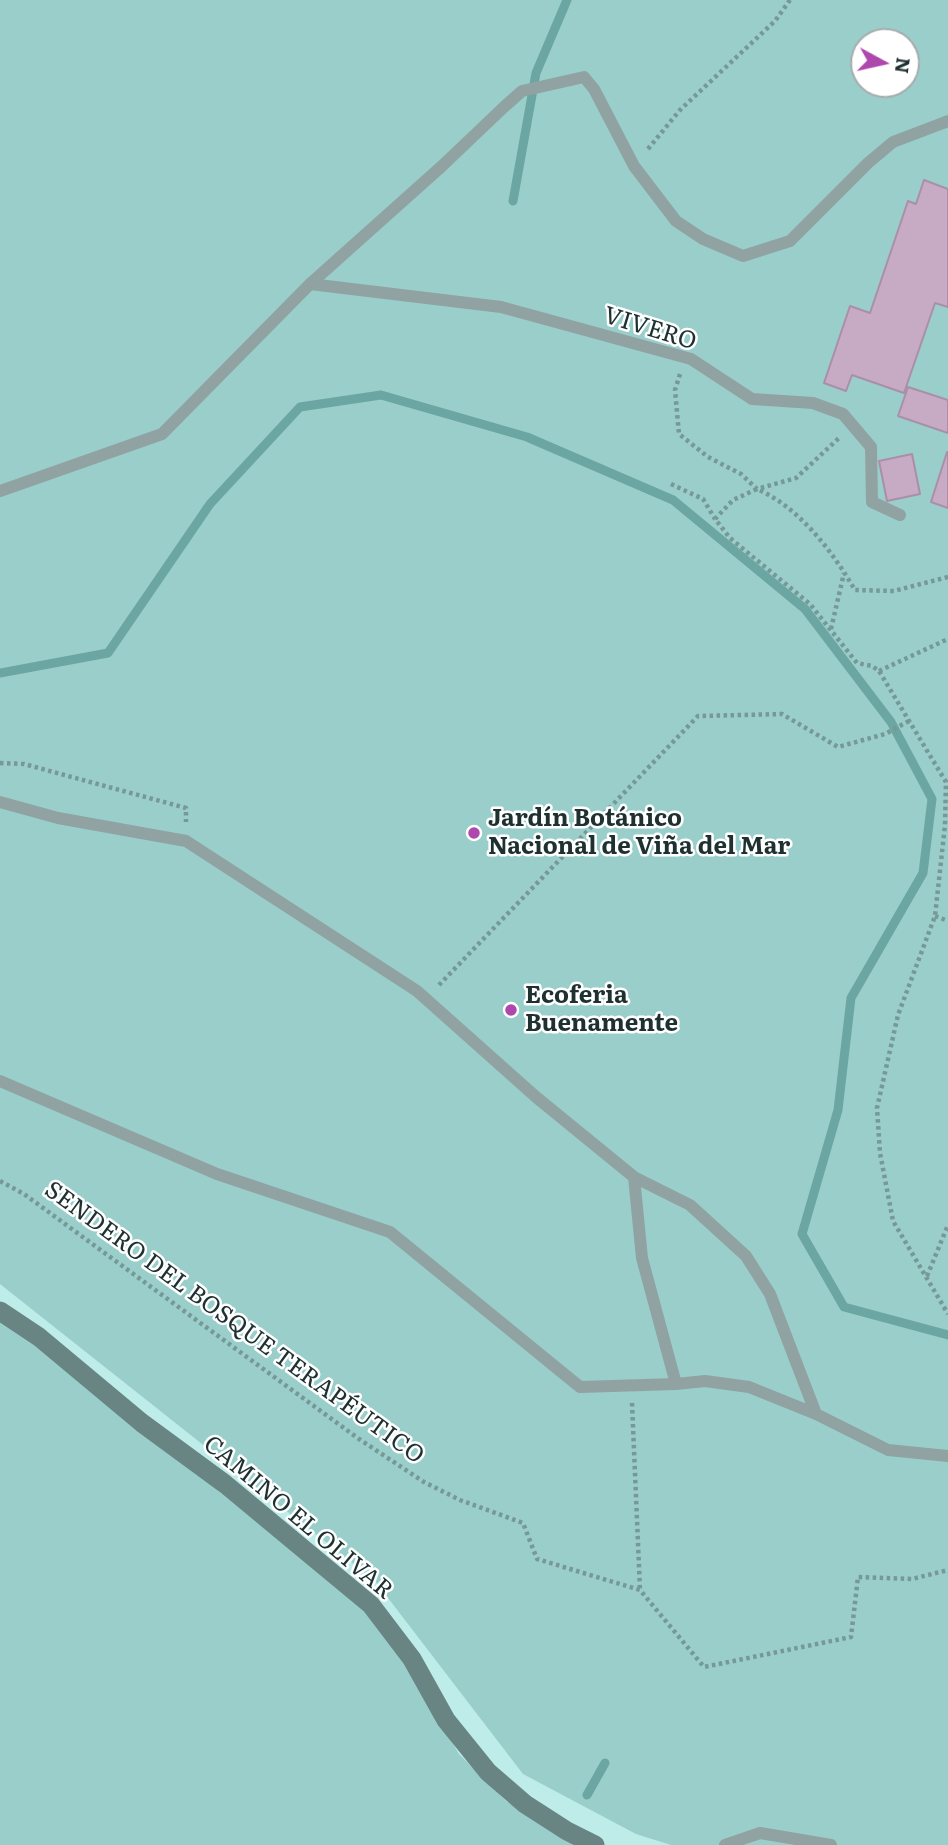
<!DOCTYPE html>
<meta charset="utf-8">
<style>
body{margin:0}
#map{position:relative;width:948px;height:1845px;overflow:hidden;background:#bdece9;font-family:Literata,serif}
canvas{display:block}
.north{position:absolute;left:850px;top:28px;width:70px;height:70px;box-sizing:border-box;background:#fff;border:2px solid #a5adac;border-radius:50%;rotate:98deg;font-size:19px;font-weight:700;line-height:28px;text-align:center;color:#1e3130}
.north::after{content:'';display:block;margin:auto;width:24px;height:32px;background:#ae48ad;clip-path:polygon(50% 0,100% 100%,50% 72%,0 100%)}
</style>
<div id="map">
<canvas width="948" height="1845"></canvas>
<div class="north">N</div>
</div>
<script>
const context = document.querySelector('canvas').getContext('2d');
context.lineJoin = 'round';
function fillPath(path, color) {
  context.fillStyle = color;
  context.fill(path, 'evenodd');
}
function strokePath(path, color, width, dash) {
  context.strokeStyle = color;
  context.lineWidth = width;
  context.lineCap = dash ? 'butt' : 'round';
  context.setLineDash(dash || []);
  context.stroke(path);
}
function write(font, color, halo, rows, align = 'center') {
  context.font = font + ' Literata,serif';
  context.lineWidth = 5;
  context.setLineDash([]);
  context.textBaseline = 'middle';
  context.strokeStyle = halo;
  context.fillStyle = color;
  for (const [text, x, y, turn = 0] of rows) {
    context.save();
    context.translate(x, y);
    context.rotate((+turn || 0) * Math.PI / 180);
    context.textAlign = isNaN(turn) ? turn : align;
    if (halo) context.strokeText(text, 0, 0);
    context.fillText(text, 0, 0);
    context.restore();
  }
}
fillPath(new Path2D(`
 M0 0H948V1845H671L636 1834 523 1774 375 1581 0 1284ZM864 42H906V84H864Z
 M0 1318 37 1343 368 1613 406 1663 459 1754 506 1801 579 1845H0Z`), '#9acecb');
strokePath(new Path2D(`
 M513 201 536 73 567 0
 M0 673 108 653 210 504 300 407 381 395 527 437 673 500 805 609 891 722 932 799 923 873 851 998 838 1110 802 1234 844 1307 948 1335
 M587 1795 605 1763`), '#6ca6a2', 9);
const building = new Path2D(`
 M924 180 948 189V307L935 303 904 393 852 375 846 391 824 383 850 306 870 313 908 201 916 204Z
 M908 387 948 400V433L898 416Z
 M947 452H948V508L931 502Z
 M912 454 920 494 887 501 879 461Z`);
fillPath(building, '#c7abc5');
strokePath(building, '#aa8fa8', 2);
strokePath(new Path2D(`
 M648 149 680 110 775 21 790 0
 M680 374 675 390 679 434 708 457 741 474 757 489 796 478 839 438
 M671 484 703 499 715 519
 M948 577 894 591 855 590C832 551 800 508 757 489L733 500 715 519 730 538 810 604 857 663 872 666 879 671 946 782 945 825 935 916 898 1015 877 1108 880 1153 893 1221 948 1314
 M831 629 844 573
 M879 671 948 639
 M0 763 24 764 186 808V822
 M935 916 948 921
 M439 985 698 716 782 714 838 747 885 734 909 721
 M0 1181 24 1194 359 1439 424 1482 460 1500 523 1523 537 1559 640 1590 704 1667 851 1637 858 1577 912 1579 948 1570
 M927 1276 948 1225
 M632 1403 640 1590`), '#769896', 4.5, [3.5, 3.5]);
strokePath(new Path2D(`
 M310 284 501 307 691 359 752 399 813 403 843 414 871 447 872 502 900 515
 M0 491 162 434 310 284 442 166 504 107 522 91 584 77 594 89 634 166 676 221 703 239 743 256 790 241 868 163 893 142 948 121
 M0 802 58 818 186 841 417 991 536 1097 634 1177 642 1258 676 1384 705 1381 749 1387 816 1414 888 1450 948 1456
 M0 1081 217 1174 390 1232 580 1387 676 1384
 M634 1177 690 1205 746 1256 770 1294 816 1414
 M725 1845 760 1833 831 1845`), '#90a3a2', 12);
strokePath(new Path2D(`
 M0 1311 39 1337 142 1423 225 1484 371 1605 412 1659 446 1720 488 1772 525 1804 567 1831 595 1845`), '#688583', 19);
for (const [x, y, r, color] of [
 [474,833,7,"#ae48ad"],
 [511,1010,7,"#ae48ad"]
]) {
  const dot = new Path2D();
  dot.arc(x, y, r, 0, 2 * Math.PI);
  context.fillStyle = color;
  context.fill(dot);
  strokePath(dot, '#fff', 2.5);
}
write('24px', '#1e3130', '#fff', [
 ["VIVERO",650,329,17],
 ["SENDERO DEL BOSQUE TERAPÉUTICO",234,1323,36],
 ["CAMINO EL OLIVAR",298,1518,40]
]);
write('bold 24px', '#1e3130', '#fff', [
 ["Jardín Botánico",488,819],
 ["Nacional de Viña del Mar",488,847],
 ["Ecoferia",525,996],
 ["Buenamente",525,1024]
], 'left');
</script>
